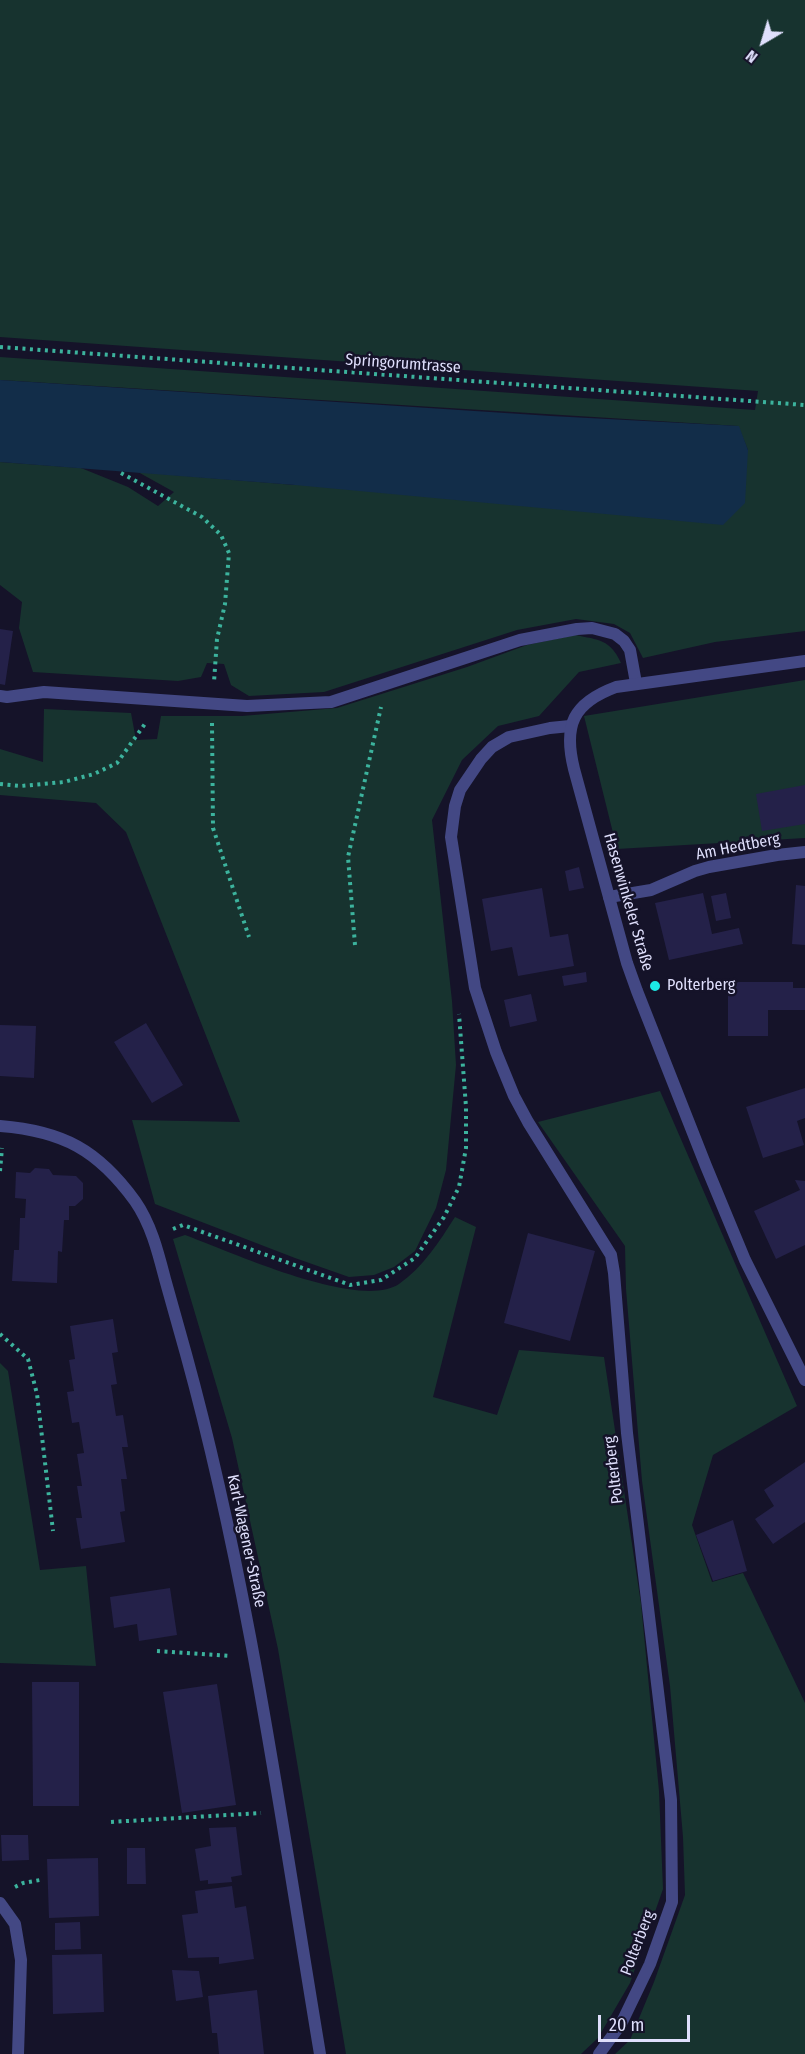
<!DOCTYPE html>
<meta charset="utf-8">
<style>
body{margin:0}
#map{position:relative;width:805px;height:2054px;overflow:hidden;background:#151329;font-family:"Fira Sans Condensed",sans-serif}
canvas{display:block}
.north{position:absolute;left:733px;top:12px;width:60px;height:60px;-webkit-text-stroke:4px #151329;paint-order:stroke;rotate:218deg;font-size:16px;font-weight:700;line-height:24px;text-align:center;color:#dfdffc}
.north::after{content:'';display:block;margin:auto;width:21px;height:27px;background:#dfdffc;clip-path:polygon(50% 0,100% 100%,50% 72%,0 100%)}
.scale{position:absolute;left:598px;top:2015px;width:92px;height:27px;box-sizing:border-box;border:3px solid #dfdffc;border-top:0;padding-left:8px;font-size:18px;line-height:21px;white-space:nowrap;color:#dfdffc;-webkit-text-stroke:4px #151329;paint-order:stroke}
</style>
<div id="map">
<canvas width="805" height="2054"></canvas>
<div class="north">N</div>
<div class="scale">20 m</div>
</div>
<script>
const context = document.querySelector('canvas').getContext('2d');
context.lineJoin = 'round';
function fillPath(path, color) {
  context.fillStyle = color;
  context.fill(path, 'evenodd');
}
function strokePath(path, color, width, dash) {
  context.strokeStyle = color;
  context.lineWidth = width;
  context.lineCap = dash ? 'butt' : 'round';
  context.setLineDash(dash || []);
  context.stroke(path);
}
function write(font, color, halo, rows, align = 'center') {
  context.font = font + ' "Fira Sans Condensed",sans-serif';
  context.lineWidth = 5;
  context.setLineDash([]);
  context.textBaseline = 'middle';
  context.strokeStyle = halo;
  context.fillStyle = color;
  for (const [text, x, y, turn = 0] of rows) {
    context.save();
    context.translate(x, y);
    context.rotate((+turn || 0) * Math.PI / 180);
    context.textAlign = isNaN(turn) ? turn : align;
    if (halo) context.strokeText(text, 0, 0);
    context.fillText(text, 0, 0);
    context.restore();
  }
}
fillPath(new Path2D(`
 M0 0H805V631L715 642 643 658 630 633 614 624 576 619 517 630 324 692 249 696 231 685 224 664 207 663 201 677 178 681 33 672 19 628 22 602 0 585V462L81 468 128 487 158 506 174 492 138 472 295 485 748 450 738 426 0 380V357L755 410 758 391 0 337Z
 M575 635C599 640 610 639 621 663L579 672 539 716 498 726 462 760 432 820 452 1001 456 1065 446 1170 436 1208 415 1251 394 1267 374 1275 349 1277 295 1258 155 1204 132 1120 240 1122 126 832 96 803 0 795V749L43 762 44 709 131 713 136 740 157 739 161 716H242L337 708 467 667 527 645Z
 M805 680V838L617 849 584 716Z
 M660 1091 797 1406 713 1455 692 1525 712 1582 743 1573 805 1703V2054H615L630 2040 654 1982 685 1895 683 1837 670 1686 642 1481 626 1289 625 1246 538 1122Z
 M455 1217 476 1227 433 1397 497 1415 519 1350 604 1357 641 1604 659 1791 663 1889 630 1983 598 2038 581 2054H346L278 1649 232 1438 173 1239 185 1235C229 1251 359 1311 399 1284 423 1267 439 1242 455 1217Z
 M0 1363 8 1371 40 1570 86 1566 96 1666 0 1663Z`), '#17332f');
fillPath(new Path2D(`
 M0 380 551 416 739 426 748 450 745 503 723 525 295 485 0 462Z`), '#122d49');
fillPath(new Path2D(`
 M0 629 13 631 5 685 0 684Z
 M805 785V824L762 831 756 794Z
 M579 867 584 888 569 891 565 871Z
 M796 885 805 886V945L792 944Z
 M542 888 550 937 568 934 574 966 518 976 512 947 491 951 482 899Z
 M703 893 712 934 739 928 743 944 669 960 655 903Z
 M726 893 731 918 716 921 711 896Z
 M586 972 587 982 564 986 562 976Z
 M728 982H793V988H805V1010H768V1036H728Z
 M531 994 537 1021 510 1027 504 1000Z
 M146 1023 183 1085 152 1103 114 1042Z
 M0 1025 36 1026 34 1078 0 1076Z
 M805 1088V1118L797 1121 804 1145 763 1158 746 1107Z
 M35 1168 49 1169 53 1175 76 1176 83 1183V1199L75 1206H69V1220H64L62 1252 58 1251 57 1283 12 1281 14 1250H19L20 1218H25L26 1199 15 1198 16 1172 30 1173Z
 M795 1180 805 1181V1245L776 1259 754 1211 800 1190Z
 M528 1233 595 1251 570 1341 504 1323Z
 M113 1319 118 1352 112 1353 117 1384 111 1385 116 1416 123 1415 128 1447H122L127 1479H121L125 1511 120 1512 125 1542 81 1549 76 1518H82L77 1486H82L77 1454 84 1453 79 1422 72 1423 67 1392 74 1391 69 1360 75 1359 70 1326Z
 M805 1462V1522L773 1544 755 1519 774 1506 764 1490Z
 M733 1520 747 1571 713 1581 696 1535Z
 M170 1588 177 1635 139 1641 137 1624 114 1628 110 1597Z
 M32 1682H79V1806H33Z
 M217 1684 236 1805 182 1813 163 1692Z
 M236 1827 242 1875 231 1877 232 1882 208 1884V1880L200 1881 195 1849 211 1846 209 1828Z
 M1 1835H28L29 1860 2 1861Z
 M127 1848H145L146 1884H127Z
 M98 1858 99 1916 49 1918 47 1859Z
 M232 1886 235 1908 246 1906 254 1959 219 1964V1957L188 1958 182 1915 198 1913 195 1891Z
 M80 1922 81 1949 55 1950V1923Z
 M102 1954 104 2012 53 2014 52 1955Z
 M172 1970 199 1971 203 1997 176 2001Z
 M257 1990 264 2054H219L217 2033H212L208 1996Z`), '#242149');
strokePath(new Path2D(`
 M0 347 805 405
 M121 473 202 517 221 535 229 553 225 604 217 639 214 682
 M212 723 213 828 249 937
 M0 784 21 786 64 782 94 774 117 763 147 721
 M355 945 348 857 381 707
 M0 1171 2 1148
 M173 1229 183 1225 350 1285 381 1280 415 1258 444 1217 459 1187 466 1148V1107L459 1014
 M0 1334 28 1359 37 1394 53 1531
 M157 1651 231 1656
 M111 1822 261 1813
 M15 1887 23 1883 40 1880`), '#3cb39d', 4, [3, 4.5]);
strokePath(new Path2D(`
 M0 696 7 697 44 692 247 706 331 702 520 640 577 629 592 628 615 634 624 641 630 650 636 683`), '#434884', 12);
strokePath(new Path2D(`
 M570 726 550 728 509 737 492 747 481 759 460 790 455 806 451 837 475 988 496 1052 514 1096 528 1122 611 1255 614 1273 627 1433 671 1800 672 1902 650 1964 621 2024 599 2054
 M609 897 651 890 695 871 709 867 777 855 805 852
 M0 1126C63 1131 98 1150 135 1201 151 1224 158 1252 165 1279 172 1304 179 1329 186 1354 249 1583 281 1820 320 2054
 M0 1903 15 1924 21 1960 18 2054`), '#434884', 12);
strokePath(new Path2D(`
 M805 661 616 687C573 703 563 725 574 769L627 963 637 991 706 1166 745 1260 805 1380`), '#434884', 12);
for (const [x, y, r, color] of [
 [655,986,6,"#1cebe7"]
]) {
  const dot = new Path2D();
  dot.arc(x, y, r, 0, 2 * Math.PI);
  context.fillStyle = color;
  context.fill(dot);
  strokePath(dot, '#151329', 2);
}
write('16px', '#dfdffc', '#151329', [
 ["Springorumtrasse",403,364,4],
 ["Am Hedtberg",738,847,-11],
 ["Hasenwinkeler Straße",628,902,74],
 ["Polterberg",614,1470,-97],
 ["Karl-Wagener-Straße",246,1541,78],
 ["Polterberg",638,1943,-69]
]);
write('16px', '#dfdffc', '#151329', [
 ["Polterberg",667,986]
], 'left');
</script>
